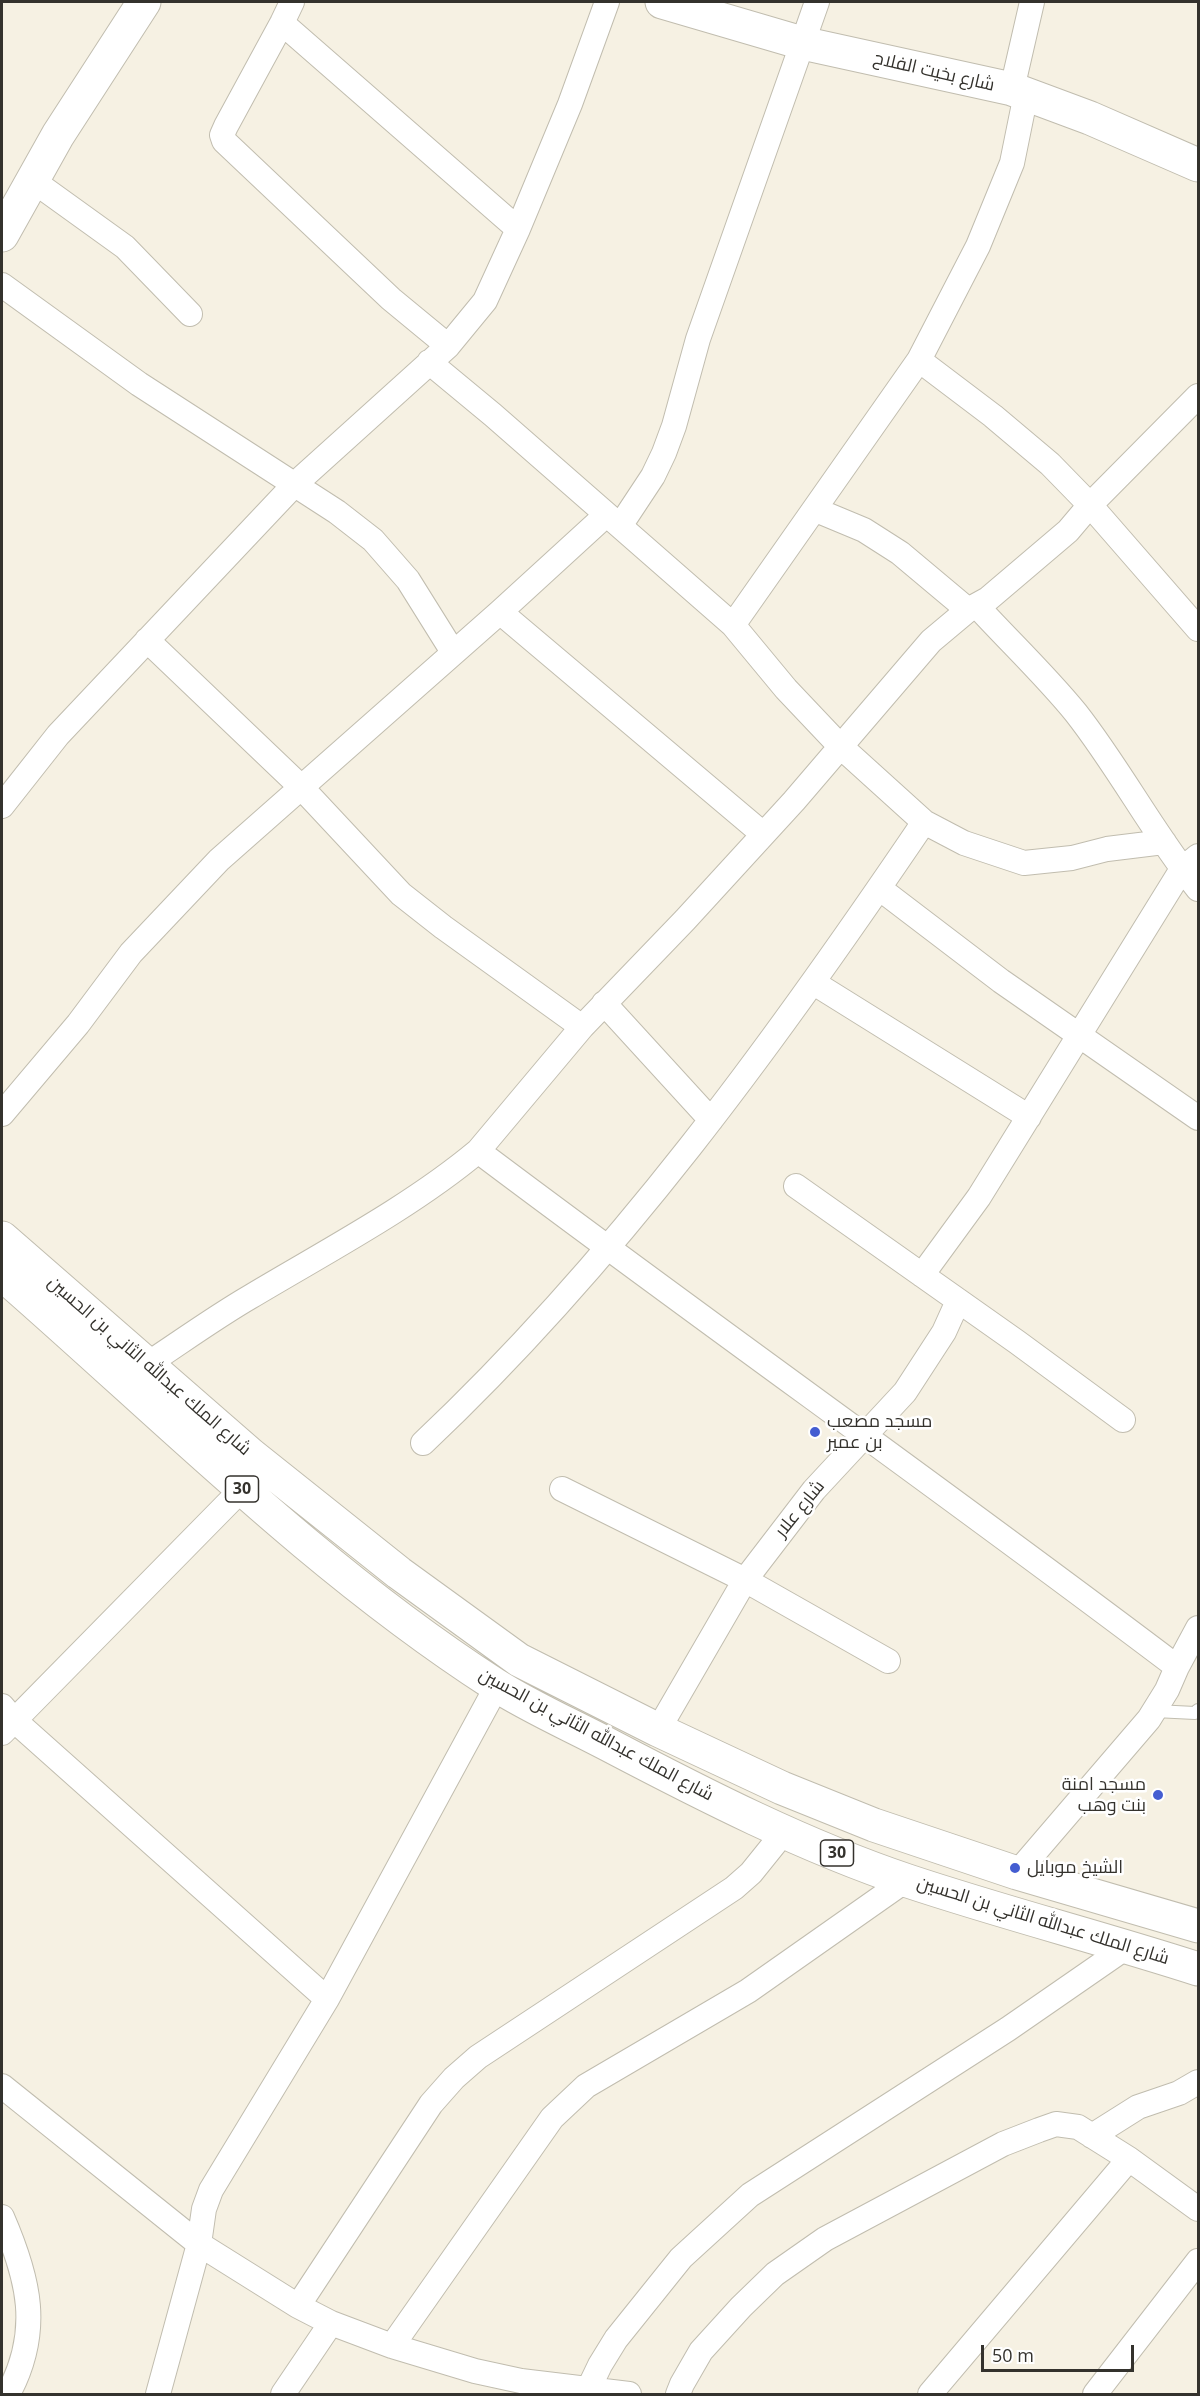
<!DOCTYPE html>
<meta charset="utf-8">
<style>
body{margin:0}
#map{position:relative;width:1200px;height:2396px;overflow:hidden;background:#f6f1e3;font-family:"Open Sans",sans-serif}
canvas{display:block}
.frame{position:absolute;inset:0;border:3px solid #34322d;pointer-events:none}
.scale{position:absolute;left:981px;top:2345px;width:153px;height:27px;box-sizing:border-box;border:3px solid #34322d;border-top:0;padding-left:8px;font-size:18px;line-height:21px;white-space:nowrap;color:#34322d;-webkit-text-stroke:4px #fff;paint-order:stroke}
</style>
<div id="map">
<canvas width="1200" height="2396"></canvas>
<div class="frame"></div>
<div class="scale">50 m</div>
</div>
<script>
const context = document.querySelector('canvas').getContext('2d');
context.lineJoin = 'round';
function strokePath(path, color, width, dash) {
  context.strokeStyle = color;
  context.lineWidth = width;
  context.lineCap = dash ? 'butt' : 'round';
  context.setLineDash(dash || []);
  context.stroke(path);
}
function write(font, color, halo, rows, align = 'center') {
  context.font = font + ' "Open Sans",Cairo,sans-serif';
  context.lineWidth = 5;
  context.setLineDash([]);
  context.textBaseline = 'middle';
  context.strokeStyle = halo;
  context.fillStyle = color;
  for (const [text, x, y, turn = 0] of rows) {
    context.save();
    context.translate(x, y);
    context.rotate((+turn || 0) * Math.PI / 180);
    context.textAlign = isNaN(turn) ? turn : align;
    if (halo) context.strokeText(text, 0, 0);
    context.fillText(text, 0, 0);
    context.restore();
  }
}
const lane = new Path2D(`
 M1155 1711 1195 1713 1198 1710`);
const street = new Path2D(`
 M292 2 282 23 226 126 222 135 224 141 391 299 448 346
 M282 23 518 229
 M1012 89 1032 2
 M32 180 125 247 190 314
 M2 285 139 384 337 512 373 540 408 580 453 652
 M919 360 993 416 1050 464 1090 505 1198 629
 M429 362 493 415 733 625 786 689 840 746 924 822 964 843 1024 863 1072 858 1107 849 1164 842
 M816 510 864 530 900 553 968 610
 M620 526 653 476 664 453 674 426 698 339 817 2
 M977 606C1009 641 1046 676 1076 713 1120 769 1153 833 1198 889
 M500 612 763 834
 M733 625 919 360 978 246 1012 163 1026 94
 M147 640 301 787 401 894 443 927 582 1027
 M2 806 58 735 294 485 448 346 485 301 518 229 570 104 607 2
 M879 888 1001 981 1198 1118
 M814 983 1029 1117
 M604 1003 711 1120
 M2 1114 78 1024 131 953 219 860 500 612 606 515
 M478 1151C709 1325 946 1492 1177 1667
 M796 1186 1017 1342 1123 1420
 M922 1275 979 1197 1182 869 1198 856
 M146 1365C181 1342 214 1318 250 1297 325 1252 411 1207 478 1151L582 1027 685 920 794 801 931 641 968 610 988 599 1068 531 1090 505 1198 396
 M423 1443C617 1260 775 1042 924 822
 M562 1489 745 1580 888 1661
 M2 1706 14 1720 327 1999
 M658 1730 745 1580 814 1490 905 1392 944 1332 958 1301
 M2 1733 242 1489
 M1017 1873 1149 1719 1167 1690 1177 1667 1198 1628
 M2 2086 199 2244 298 2306 331 2323 392 2346 475 2371 521 2381 629 2394
 M1092 2136 1138 2107 1179 2093 1198 2082
 M2 2217C29 2279 42 2331 8 2394
 M298 2306 431 2104 454 2078 478 2057 734 1888 751 1873 784 1832
 M392 2346 552 2118 586 2086 748 1991 906 1880
 M589 2388 600 2365 616 2339 681 2258 750 2195 1008 2029 1128 1946
 M158 2394 199 2244 204 2209 211 2190 327 1999 497 1686
 M283 2394 331 2323
 M678 2394 682 2384 701 2351 741 2307 775 2274 825 2239 1003 2144 1039 2130 1056 2124 1078 2127 1129 2159 1198 2209
 M930 2394 1129 2159
 M1095 2394 1198 2261`);
const secondary = new Path2D(`
 M662 2 802 43 1012 89 1090 118 1198 165
 M2 235 58 135 144 2`);
const primary = new Path2D(`
 M2 1238 251 1455 399 1573 519 1660 658 1730 782 1788 874 1825 1017 1873 1198 1926
 M2 1274C163 1414 314 1568 494 1684 530 1707 569 1724 607 1744 704 1795 804 1846 908 1881 1004 1913 1102 1938 1198 1969`);
strokePath(lane, '#c1bdaf', 14);
strokePath(street, '#c1bdaf', 26);
strokePath(secondary, '#c1bdaf', 35);
strokePath(primary, '#c1bdaf', 35);
strokePath(lane, '#fff', 12);
strokePath(street, '#fff', 24);
strokePath(secondary, '#fff', 33);
strokePath(primary, '#fff', 33);
for (const [x, y, r, color] of [
 [815,1432,6,"#445dd1"],
 [1158,1795,6,"#445dd1"],
 [1015,1868,6,"#445dd1"]
]) {
  const dot = new Path2D();
  dot.arc(x, y, r, 0, 2 * Math.PI);
  context.fillStyle = color;
  context.fill(dot);
  strokePath(dot, '#fff', 2);
}
for (const [x, y, w] of [
 [242,1489,33],
 [837,1853,33]
]) {
  const box = new Path2D();
  box.roundRect(x - w / 2, y - 13, w, 26, 4.5);
  context.fillStyle = '#fff';
  context.fill(box);
  strokePath(box, '#34322d', 1.5);
}
write('bold 16px', '#34322d', null, [
 ["30",242,1489],
 ["30",837,1853]
]);
write('18px', '#34322d', '#fff', [
 ["شارع بخيت الفلاح",934,72,13],
 ["شارع الملك عبدالله الثاني بن الحسين",149,1366,41],
 ["شارع علار",800,1509,-51],
 ["شارع الملك عبدالله الثاني بن الحسين",596,1735,28],
 ["شارع الملك عبدالله الثاني بن الحسين",1043,1921,17]
]);
write('18px', '#34322d', '#fff', [
 ["مسجد مصعب",827,1422],
 ["بن عمير",827,1443],
 ["مسجد امنة",1146,1785,"right"],
 ["بنت وهب",1146,1806,"right"],
 ["الشيخ موبايل",1027,1868]
], 'left');
</script>
